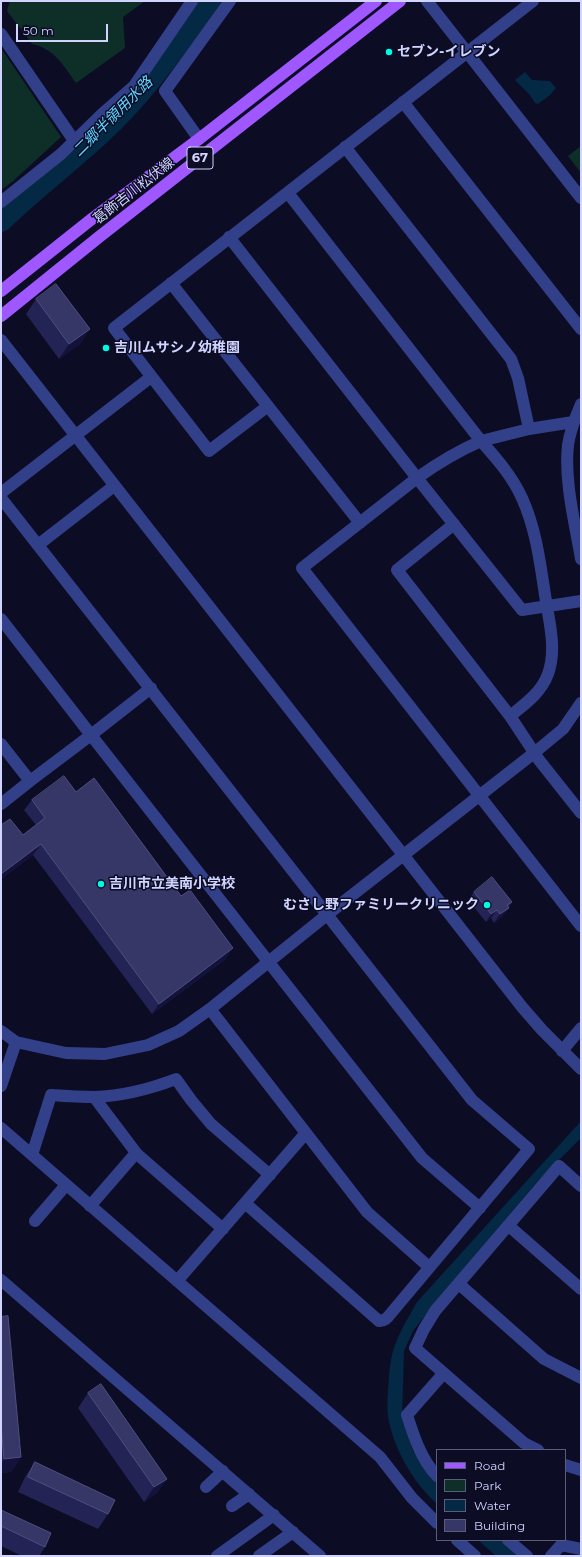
<!DOCTYPE html>
<meta charset="utf-8">
<style>
body{margin:0}
#map{position:relative;width:582px;height:1557px;overflow:hidden;background:#0c0c25;font-family:Montserrat,sans-serif}
canvas{display:block}
.frame{position:absolute;inset:0;border:2px solid #d0d4ff;pointer-events:none}
.legend{position:absolute;left:436px;top:1449px;width:130px;height:92px;box-sizing:border-box;background:#0c0c25;border:1px solid #5a5c7c;margin:0;padding:5px 7px;list-style:none;font-size:12px;color:#d0d4ff}
.legend li{display:flex;align-items:center;gap:8px;height:20px}
.legend b{width:20px;border:1px solid #5a5c7c}
.scale{position:absolute;left:16px;top:24px;width:92px;height:18px;box-sizing:border-box;border:2px solid #d0d4ff;border-top:0;padding-left:5px;font-size:12px;line-height:14px;white-space:nowrap;color:#d0d4ff;-webkit-text-stroke:3px #0c0c25;paint-order:stroke}
</style>
<div id="map">
<canvas width="582" height="1557"></canvas>
<div class="frame"></div>
<ul class="legend">
<li><b style="height:5px;background:#9f57ff"></b>Road</li>
<li><b style="height:11px;background:#0e2f28"></b>Park</li>
<li><b style="height:11px;background:#042945"></b>Water</li>
<li><b style="height:11px;background:#363667"></b>Building</li>
</ul>
<div class="scale">50 m</div>
</div>
<script>
const context = document.querySelector('canvas').getContext('2d');
context.lineJoin = 'round';
function fillPath(path, color) {
  context.fillStyle = color;
  context.fill(path, 'evenodd');
}
function strokePath(path, color, width, dash) {
  context.strokeStyle = color;
  context.lineWidth = width;
  context.lineCap = dash ? 'butt' : 'round';
  context.setLineDash(dash || []);
  context.stroke(path);
}
function write(font, color, halo, rows, align = 'center') {
  context.font = font + ' Montserrat,"Noto Sans JP",sans-serif';
  context.lineWidth = 3;
  context.setLineDash([]);
  context.textBaseline = 'middle';
  context.strokeStyle = halo;
  context.fillStyle = color;
  for (const [text, x, y, turn = 0] of rows) {
    context.save();
    context.translate(x, y);
    context.rotate((+turn || 0) * Math.PI / 180);
    context.textAlign = isNaN(turn) ? turn : align;
    if (halo) context.strokeText(text, 0, 0);
    context.fillText(text, 0, 0);
    context.restore();
  }
}
fillPath(new Path2D(`
 M10 1H145L123 17 125 48 76 83C63 65 55 49 32 44L7 11Z
 M1 48 61 137 12 182 1 190Z
 M581 146V173L568 156Z`), '#0e2f28');
fillPath(new Path2D(`
 M525 72 532 80 550 81 556 88 550 95 538 104 535 103 529 94 515 80Z
 M581 1121V1138L536 1183 437 1300 413 1331 404 1351 402 1419 413 1451 437 1482V1504C414 1483 396 1453 389 1422 386 1407 388 1392 389 1376 390 1364 392 1351 397 1340 402 1327 410 1315 417 1302Z
 M478 1540H501L520 1556H496Z`), '#042945');
strokePath(new Path2D(`
 M1 221C33 190 69 163 102 132 144 94 176 46 210 1`), '#042945', 22);
strokePath(new Path2D(`
 M427 1 581 198
 M1 34 75 142
 M403 102 581 329
 M199 139 165 91 230 1
 M345 147 511 359 518 378 529 429
 M288 193 481 441 529 429 573 422
 M1 202 61 154 102 114 134 86 192 1
 M229 237 417 478 302 568 581 926
 M171 283 360 523
 M1 340 522 1007 542 1030 581 1069
 M581 404C575 418 570 431 568 445 564 481 575 523 581 559
 M268 406 209 451 114 328 533 1
 M1 493 151 377
 M1 498 472 1100 529 1149 387 1318 384 1320 379 1321 245 1203 305 1134
 M454 524 397 570 510 716 539 760 581 813
 M38 545 114 486
 M1 619 91 735 151 688
 M510 716C525 704 541 693 548 674 557 649 549 621 545 595 540 562 536 529 522 498 512 476 497 459 481 441 458 451 438 463 417 478L522 610 581 601
 M1 744 30 781 1 804
 M30 781 91 735 422 1158 480 1208
 M210 1009 367 1212 429 1267
 M1 1031 16 1042 66 1053 105 1054 148 1045 179 1031 210 1009 328 914 534 753 563 729 581 703
 M562 1051 581 1028
 M1 1086 16 1042
 M94 1097 137 1154 223 1229
 M1 1128 380 1457 412 1498 437 1523
 M32 1155 51 1095C65 1096 80 1097 94 1097 122 1096 150 1089 176 1079L191 1100 211 1124 270 1175
 M90 1206 136 1153
 M35 1221 66 1185
 M509 1226 581 1289
 M1 1280 320 1556
 M177 1281 245 1203
 M459 1284 544 1359 581 1378
 M538 1450 524 1443 415 1348 424 1329 435 1311 559 1166 581 1186
 M565 1465 581 1470
 M437 1476C421 1459 414 1437 407 1415L443 1374
 M206 1487 223 1471
 M232 1506 249 1494
 M457 1540 475 1556
 M508 1540 527 1556
 M217 1556 274 1515
 M259 1556 293 1532
 M551 1556 561 1545 581 1549`), '#324089', 12);
strokePath(new Path2D(`
 M1 291 93 218 199 139 376 1
 M1 316 99 237 400 1`), '#9f57ff', 12);
fillPath(new Path2D(`
 M36 299 90 329 80 344 59 359 26 314Z
 M76 792 226 959 152 1014 33 855 1 879V825L23 835 36 825 24 810 32 800Z
 M474 892 512 902 503 916 494 923 491 918 486 922 468 900Z
 M1 1317 21 1457 11 1472 1 1473Z
 M88 1393 167 1479 157 1493 144 1502 78 1408Z
 M35 1462 108 1514 98 1529 18 1492 25 1477Z
 M1 1510 45 1547 39 1556H22L1 1546Z`), '#232355');
fillPath(new Path2D(`
 M90 329 80 344 59 359 69 344Z
 M41 844 33 855 1 879V874Z
 M509 908 503 916 494 923 500 914Z
 M497 910 491 918 486 922 491 914Z
 M233 948 226 959 152 1014 159 1004Z
 M21 1457 11 1472 1 1473V1464L4 1459Z
 M167 1479 157 1493 144 1502 154 1487Z`), '#12123a');
const building = new Path2D(`
 M56 284 90 329 69 344 36 299Z
 M64 776 76 792 94 778 181 896 190 890 233 948 159 1004 41 844 1 874V825L10 819 23 835 45 818 32 800Z
 M492 877 512 902 507 905 509 908 500 914 497 910 491 914 474 892Z
 M8 1316 21 1457 4 1459 1 1425V1317Z
 M101 1384 167 1479 154 1487 88 1393Z
 M35 1462 115 1500 108 1514 28 1477Z
 M1 1510 51 1533 45 1547 1 1526Z`);
fillPath(building, '#363667');
strokePath(building, '#4e4f7f', 1);
for (const [x, y, r, color] of [
 [389,52,4,"#00fbe3"],
 [106,348,4,"#00fbe3"],
 [101,884,4,"#00fbe3"],
 [487,905,4,"#00fbe3"]
]) {
  const dot = new Path2D();
  dot.arc(x, y, r, 0, 2 * Math.PI);
  context.fillStyle = color;
  context.fill(dot);
  strokePath(dot, '#0c0c25', 1.5);
}
for (const [x, y, w] of [
 [200,158,26]
]) {
  const box = new Path2D();
  box.roundRect(x - w / 2, y - 11, w, 22, 3);
  context.fillStyle = '#0c0c25';
  context.fill(box);
  strokePath(box, '#d0d4ff', 1);
}
write('bold 13px', '#d0d4ff', null, [
 ["67",200,158]
]);
write('bold 14px', '#d0d4ff', '#0c0c25', [
 ["セブン-イレブン",397,52],
 ["吉川ムサシノ幼稚園",114,348],
 ["吉川市立美南小学校",109,884],
 ["むさし野ファミリークリニック",479,905,"right"]
], 'left');
write('14px', '#d0d4ff', '#0c0c25', [
 ["葛飾吉川松伏線",134,191,-38]
]);
write('italic 15px', '#5ed4ff', '#0c0c25', [
 ["二郷半領用水路",113,117,-45]
]);
</script>
